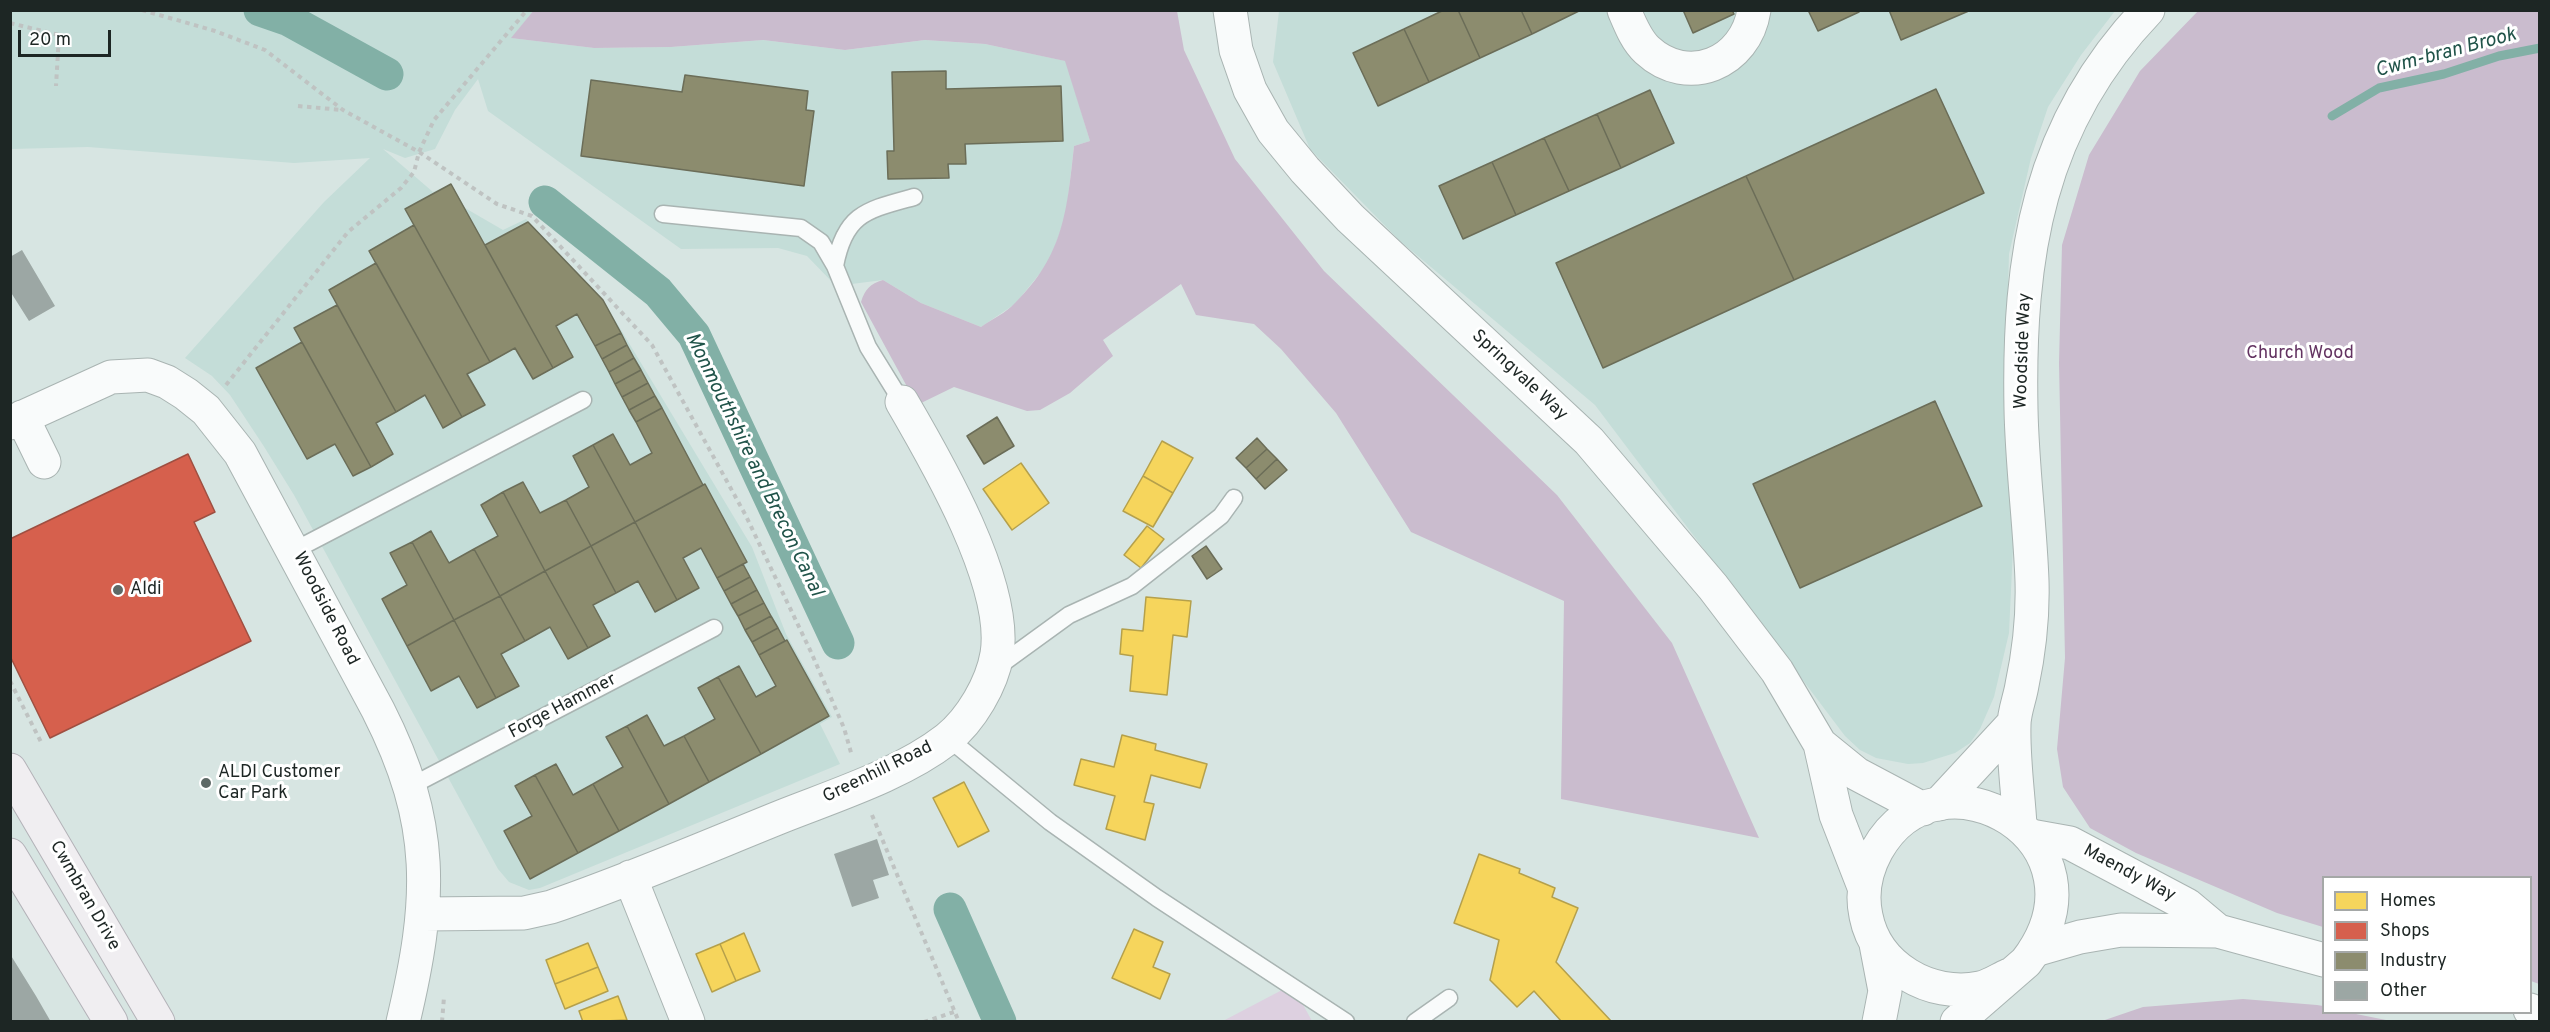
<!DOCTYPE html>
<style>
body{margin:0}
#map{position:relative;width:2550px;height:1032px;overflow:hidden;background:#d7e5e2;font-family:Overpass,sans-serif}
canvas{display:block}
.frame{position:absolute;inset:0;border:12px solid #1d2624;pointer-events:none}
.legend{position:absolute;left:2322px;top:876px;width:210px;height:138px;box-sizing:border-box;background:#fff;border:2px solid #a5a8a7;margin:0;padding:8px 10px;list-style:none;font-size:18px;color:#1d2624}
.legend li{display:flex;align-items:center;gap:12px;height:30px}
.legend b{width:30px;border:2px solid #a5a8a7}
.scale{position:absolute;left:18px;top:30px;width:93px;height:27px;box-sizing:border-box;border:3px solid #1d2624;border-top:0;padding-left:8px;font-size:18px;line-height:21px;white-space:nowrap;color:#1d2624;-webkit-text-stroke:4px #fff;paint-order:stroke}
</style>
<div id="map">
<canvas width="2550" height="1032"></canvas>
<div class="frame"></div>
<ul class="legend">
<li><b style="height:16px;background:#f6d55c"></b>Homes</li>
<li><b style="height:16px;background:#d6604d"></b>Shops</li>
<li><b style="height:16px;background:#8c8c6e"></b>Industry</li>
<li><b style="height:16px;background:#9ca7a4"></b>Other</li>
</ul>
<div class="scale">20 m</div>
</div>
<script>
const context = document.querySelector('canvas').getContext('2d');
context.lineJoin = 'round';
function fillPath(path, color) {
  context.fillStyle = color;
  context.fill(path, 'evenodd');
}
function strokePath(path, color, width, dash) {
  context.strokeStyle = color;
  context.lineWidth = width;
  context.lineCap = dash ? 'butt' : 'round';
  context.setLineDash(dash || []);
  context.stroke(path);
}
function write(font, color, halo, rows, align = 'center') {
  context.font = font + ' Overpass,sans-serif';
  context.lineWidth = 6;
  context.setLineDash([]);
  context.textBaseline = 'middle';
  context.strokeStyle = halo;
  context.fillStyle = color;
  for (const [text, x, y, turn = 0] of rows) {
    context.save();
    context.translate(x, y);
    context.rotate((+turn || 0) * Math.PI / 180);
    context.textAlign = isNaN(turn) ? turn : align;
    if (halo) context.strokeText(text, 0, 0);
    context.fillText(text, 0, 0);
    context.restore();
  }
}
fillPath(new Path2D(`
 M534 10 512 38 594 48 671 47 763 40 845 50 925 40 985 44 1066 61 1090 141 1074 146 1066 215 1050 261 1015 304 981 327 921 303 883 280 836 286 807 256 778 248 681 249 488 111 478 79 455 110 435 149 405 158 383 149 433 192 451 184 465 208 503 230 526 219 603 300 752 547 786 634 832 717 820 724 840 764 540 888 529 890 509 882 498 869 294 495 263 445 230 395 212 376 185 358 324 202 370 158 294 163 88 147 11 149 10 11Z
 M1279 11H2115L2081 55 2048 107 2031 158 2009 254 2005 390 2014 526 2009 633 1994 697 1980 729 1970 743 1955 753 1923 763 1908 764 1876 758 1860 750 1845 736 1595 405 1400 241 1310 149 1273 62Z`), '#c4ddd8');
fillPath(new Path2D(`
 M1282 990 1301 1001 1312 1021 1221 1022Z`), '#ddd0e0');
fillPath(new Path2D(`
 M534 10 1177 11 1184 50 1235 159 1324 271 1557 495 1672 643 1759 838 1561 799 1564 601 1411 532 1336 413 1281 349 1254 324 1196 315 1181 284 1103 340 1113 356 1070 393 1040 410 1027 411 954 387 917 405 861 302C865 289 870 284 883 280L921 303 981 327C992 319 1006 313 1015 303 1064 255 1067 210 1074 146L1090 141 1065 61 985 44 925 40 845 50 763 40 671 47 594 48 511 38Z
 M2199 10 2539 11V984L2531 981 2530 878H2324L2323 927 2277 913 2136 853 2090 828 2063 787 2057 749 2065 658 2059 363 2062 245 2089 155 2140 71Z
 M2243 999 2317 1005 2323 1006 2324 1012 2351 1013 2391 1021H2102L2143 1007Z`), '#cabcce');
const homes = new Path2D(`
 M1162 441 1193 458 1173 493 1143 476Z
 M1021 463 1049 503 1012 530 983 489Z
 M1143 476 1173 493 1153 527 1123 511Z
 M1147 526 1164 539 1141 568 1124 555Z
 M1146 597 1191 601 1187 637 1173 635 1167 695 1130 691 1133 656 1120 654 1122 629 1143 631Z
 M1122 735 1156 744 1155 750 1207 764 1200 788 1151 775 1144 802 1154 804 1145 840 1106 829 1115 796 1074 785 1081 759 1114 767Z
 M964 782 989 831 958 847 933 798Z
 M1479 854 1520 869 1519 873 1555 888 1552 897 1578 908 1556 962 1612 1022H1562L1534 991 1517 1007 1490 980 1499 940 1454 923Z
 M1134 929 1163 942 1153 967 1170 974 1160 999 1112 978Z
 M744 933 760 971 736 981 720 944Z
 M588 943 598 967 555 984 546 960Z
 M720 944 736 981 712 992 696 954Z
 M598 967 608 991 565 1009 555 984Z
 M618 996 627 1020 583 1022 579 1011Z`);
fillPath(homes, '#f6d55c');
strokePath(homes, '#b5a04b', 1.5);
const shops = new Path2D(`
 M188 454 215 512 194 522 251 641 50 738 10 656V539Z`);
fillPath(shops, '#d6604d');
strokePath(shops, '#9e4f41', 1.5);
const industry = new Path2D(`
 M1444 10H1458L1480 58 1429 82 1404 29Z
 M1458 10H1521L1532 34 1480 58Z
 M1521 10H1581L1532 34Z
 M1683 10H1732L1734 14 1693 33Z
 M1808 10H1859V12L1818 31Z
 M1889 10H1971L1901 40Z
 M1404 29 1429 82 1378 106 1353 53Z
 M946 71V89L1061 86 1063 141 965 144 966 164H948L949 178 888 179 887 151H894L892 72Z
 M685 75 808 91 806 110 814 111 804 186 581 156 591 80 682 92Z
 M1936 89 1984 193 1794 280 1746 176Z
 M1650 90 1674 143 1621 168 1597 114Z
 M1597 114 1621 168 1569 191 1544 138Z
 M1544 138 1569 191 1516 215 1492 162Z
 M1492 162 1516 215 1463 239 1439 186Z
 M1746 176 1794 280 1603 368 1556 263Z
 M451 184 553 368 533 379 515 348 490 362 405 209Z
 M528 222 603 300 621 333 595 346 577 314 556 326 573 357 553 368 485 245Z
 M414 225 490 362 467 374 485 405 462 417 369 251Z
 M376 263 462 417 443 428 425 395 396 412 329 290Z
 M337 305 396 412 376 423 393 454 371 467 294 328Z
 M621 333 627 345 602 359 595 346Z
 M302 342 371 467 353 476 335 444 307 459 256 368Z
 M627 345 634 358 609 372 602 359Z
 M634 358 641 370 615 384 609 372Z
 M641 370 648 383 622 397 615 384Z
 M648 383 655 396 629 410 622 397Z
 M655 396 662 408 636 422 629 410Z
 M1935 401 1982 506 1800 588 1753 484Z
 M662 408 703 485 635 522 593 445 613 434 630 465 652 453 636 422Z
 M997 417 1014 446 984 464 967 436Z
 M1257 438 1267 449 1246 468 1236 458Z
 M593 445 635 522 591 546 566 500 589 487 573 456Z
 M1267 449 1277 459 1256 479 1246 468Z
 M1277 459 1287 470 1265 489 1256 479Z
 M523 482 540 513 566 500 591 546 545 571 503 492Z
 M705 484 747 562 717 578 701 548 683 558 699 588 677 600 635 522Z
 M503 492 545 571 500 596 474 549 498 536 481 505Z
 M635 522 677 600 655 612 638 581 616 593 591 546Z
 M431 531 449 563 474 549 500 596 454 620 412 542Z
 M412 542 454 620 407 646 382 599 407 585 390 553Z
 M591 546 616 593 593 605 610 636 588 648 545 571Z
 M1206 546 1222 569 1207 579 1192 556Z
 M743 564 750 577 724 591 717 578Z
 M545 571 588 648 568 659 550 627 525 641 500 596Z
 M750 577 757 590 731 604 724 591Z
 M757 590 764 603 738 616 731 604Z
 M500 596 525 641 501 654 519 686 496 698 454 620Z
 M764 603 771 616 745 630 738 616Z
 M771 616 778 628 752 642 745 630Z
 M454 620 496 698 477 708 459 676 431 691 407 646Z
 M778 628 785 641 759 655 752 642Z
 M787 640 829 716 761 754 718 677 739 666 756 697 776 686 759 655Z
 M718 677 761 754 709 782 684 736 715 719 698 688Z
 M647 715 664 746 684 736 709 782 669 804 627 726Z
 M627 726 669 804 619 831 593 784 623 767 606 737Z
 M556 764 573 795 593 784 619 831 578 853 535 775Z
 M535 775 578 853 530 879 504 831 532 816 515 786Z`);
fillPath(industry, '#8c8c6e');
strokePath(industry, '#6b6d58', 1.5);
strokePath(new Path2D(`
 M2332 116 2379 88 2444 74 2499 56 2540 48`), '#82b0a6', 9);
strokePath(new Path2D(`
 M260 10 289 20 387 74
 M545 202 658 292 694 335 838 643
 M950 909 1000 1022`), '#82b0a6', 33);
fillPath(new Path2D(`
 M22 250 55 306 29 321 10 291V257Z
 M877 839 889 875 873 880 879 898 852 907 834 854Z
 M10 954 36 996 51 1022H10Z`), '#9ca7a4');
const lane = new Path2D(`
 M663 214 801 228 821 242 835 266 868 347 902 402
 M835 266C845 213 867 210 914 197
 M295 550 583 400
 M996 668 1069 615 1132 586 1221 516 1234 498
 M948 738 1050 822 1157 898 1346 1022
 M411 786 714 628
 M1415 1022 1449 998`);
const street = new Path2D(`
 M1624 10C1630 24 1636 40 1647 50 1688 88 1746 63 1754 10
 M22 417 44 462
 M10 423 111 377 148 375 167 382 186 394 206 410 240 453 378 710C436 824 432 900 403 1022
 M1939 804 2014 723
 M2020 825C2018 792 2013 758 2014 725 2014 712 2020 698 2022 685 2029 652 2033 615 2032 581 2030 524 2022 466 2021 409 2018 256 2038 125 2148 10
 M2031 836 2070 843 2187 905 2218 931
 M630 877 688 1022
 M424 914 524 913 551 907C630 880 706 847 783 816 836 795 902 774 947 739 971 720 992 684 997 654 1008 584 937 462 902 402
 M2035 950 2080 937 2121 930 2218 931 2324 960
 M2530 1010 2540 1014`);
const secondary = new Path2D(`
 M1230 10 1236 50 1250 90 1273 131 1305 170 1350 218 1589 441 1713 587 1777 671 1820 744 1836 815 1864 887
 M1820 744 1857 774 1923 809
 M1876 944 1885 991 1879 1022
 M1957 1022 2026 962C2118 842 1940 738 1877 850 1866 870 1861 893 1866 916 1876 967 1930 998 1980 988 1990 986 2000 979 2009 975`);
const primary = new Path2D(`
 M10 770 158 1022
 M10 855 111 1022`);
strokePath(lane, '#a9b4b2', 19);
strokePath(street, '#a9b4b2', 35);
strokePath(secondary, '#a9b4b2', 35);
strokePath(primary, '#b3b2b8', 35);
strokePath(new Path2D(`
 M142 10 215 31 265 50 343 110 419 152 497 204 532 216 652 345 746 516 811 652 844 728 852 756
 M10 23 59 35 56 86
 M298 106 342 110
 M226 385 348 232 401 188 414 172 419 152 434 120 527 10
 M10 681 42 744
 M872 815 959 1022
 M442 1022 444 997
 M924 1022 954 1012`), '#bfc3c2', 4, [4.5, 4.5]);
strokePath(lane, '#f9fbfb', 16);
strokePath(street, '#f9fbfb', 33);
strokePath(secondary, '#f9fbfb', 33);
strokePath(primary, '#f0eef1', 33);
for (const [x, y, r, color] of [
 [118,590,6,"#5e6966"],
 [206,783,6,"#5e6966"]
]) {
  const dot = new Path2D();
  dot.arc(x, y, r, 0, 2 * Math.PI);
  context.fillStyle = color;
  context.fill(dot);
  strokePath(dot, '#fff', 2);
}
write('18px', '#1d2624', '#fff', [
 ["Woodside Way",2024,351,-88],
 ["Springvale Way",1519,376,43],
 ["Woodside Road",325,609,63],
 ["Forge Hammer",563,707,-28],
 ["Greenhill Road",878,773,-26],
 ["Maendy Way",2129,874,28],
 ["Cwmbran Drive",84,896,60]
]);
write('18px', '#633361', '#fff', [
 ["Church Wood",2300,354]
]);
write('18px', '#1d2624', '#fff', [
 ["Aldi",130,590],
 ["ALDI Customer",218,773],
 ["Car Park",218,794]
], 'left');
write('italic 20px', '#205349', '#fff', [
 ["Cwm-bran Brook",2446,54,-15],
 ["Monmouthshire and Brecon Canal",753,465,64]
]);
</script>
